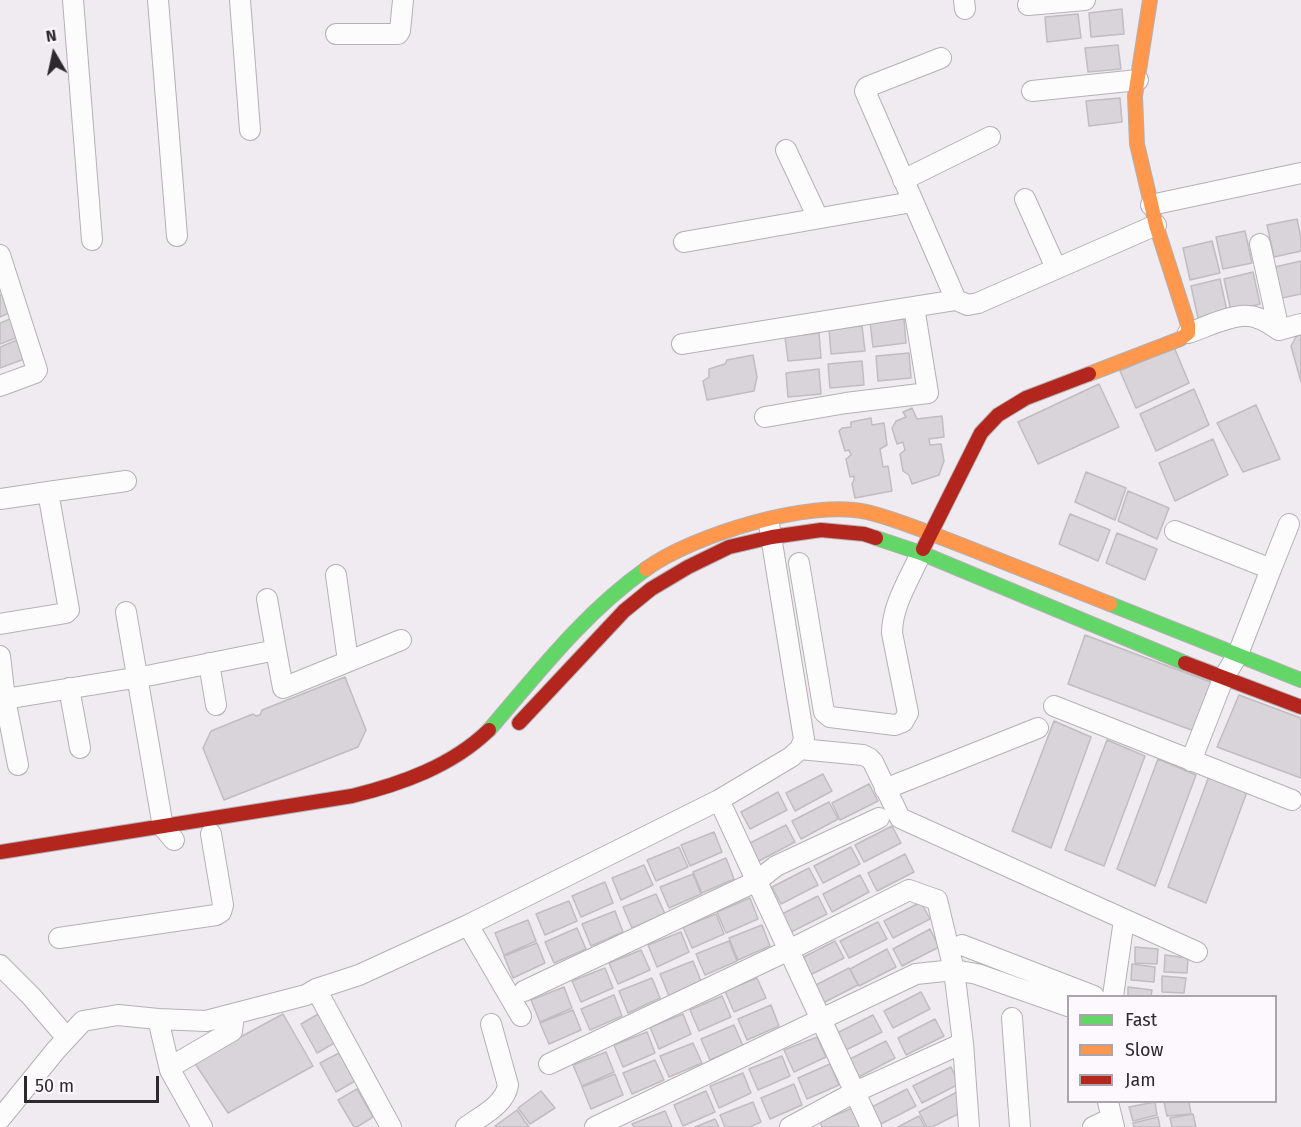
<!DOCTYPE html>
<style>
body{margin:0}
#map{position:relative;width:1301px;height:1127px;overflow:hidden;background:#f0ebf1;font-family:"Fira Sans",sans-serif}
canvas{display:block}
.legend{position:absolute;left:1067px;top:995px;width:210px;height:108px;box-sizing:border-box;background:#fdf7fe;border:2px solid #aaa5ab;margin:0;padding:8px 10px;list-style:none;font-size:18px;color:#2d292e}
.legend li{display:flex;align-items:center;gap:12px;height:30px}
.legend b{width:30px;border:2px solid #aaa5ab}
.north{position:absolute;left:24px;top:24px;width:60px;height:60px;-webkit-text-stroke:4px #fdf7fe;paint-order:stroke;rotate:351deg;font-size:16px;font-weight:700;line-height:24px;text-align:center;color:#2d292e}
.north::after{content:'';display:block;margin:auto;width:21px;height:27px;background:#2d292e;clip-path:polygon(50% 0,100% 100%,50% 72%,0 100%)}
.scale{position:absolute;left:24px;top:1076px;width:135px;height:27px;box-sizing:border-box;border:3px solid #2d292e;border-top:0;padding-left:8px;font-size:18px;line-height:21px;white-space:nowrap;color:#2d292e;-webkit-text-stroke:4px #fdf7fe;paint-order:stroke}
</style>
<div id="map">
<canvas width="1301" height="1127"></canvas>
<ul class="legend">
<li><b style="height:8px;background:#63d668"></b>Fast</li>
<li><b style="height:8px;background:#ff974d"></b>Slow</li>
<li><b style="height:8px;background:#b3261e"></b>Jam</li>
</ul>
<div class="north">N</div>
<div class="scale">50 m</div>
</div>
<script>
const context = document.querySelector('canvas').getContext('2d');
context.lineJoin = 'round';
function fillPath(path, color) {
  context.fillStyle = color;
  context.fill(path, 'evenodd');
}
function strokePath(path, color, width, dash) {
  context.strokeStyle = color;
  context.lineWidth = width;
  context.lineCap = dash ? 'butt' : 'round';
  context.setLineDash(dash || []);
  context.stroke(path);
}
const building = new Path2D(`
 M1122 9 1124 34 1091 37 1089 13Z
 M1078 14 1081 38 1047 42 1045 17Z
 M1118 45 1121 69 1088 72 1085 48Z
 M1120 98 1122 122 1089 126 1086 101Z
 M1297 219 1301 238V251L1274 257 1267 225Z
 M1245 231 1252 263 1223 269 1216 237Z
 M1212 241 1220 273 1190 280 1183 248Z
 M1301 261V294L1282 298 1275 267Z
 M1253 272 1260 304 1231 311 1224 279Z
 M1220 279 1227 311 1198 318 1191 286Z
 M5 293 11 312 0 317V295Z
 M15 317 21 336 0 344V323Z
 M904 319 906 343 873 347 870 322Z
 M862 326 865 351 831 354 829 329Z
 M1301 328V382L1291 346Z
 M819 333 821 358 788 361 785 337Z
 M20 339 27 358 0 368V347Z
 M1174 347 1189 383 1136 408 1120 371Z
 M909 353 911 378 878 381 876 356Z
 M753 355 757 377 754 391 707 400 703 381 709 377V369L725 364 727 360Z
 M862 361 864 385 830 388 828 364Z
 M819 369 821 394 788 397 786 373Z
 M1099 384 1119 427 1038 464 1018 422Z
 M1194 389 1209 425 1156 451 1140 414Z
 M1256 405 1280 459 1243 472 1217 423Z
 M912 408 917 419 942 416 944 437 929 439 930 445 941 444 944 461 939 475 912 484 909 475 903 471 900 454 905 450 903 442 897 444 892 428 896 421 906 417 903 412Z
 M871 418 872 425 884 423 887 445 880 449 883 467 888 466 892 491 855 498 852 484 854 480V476L850 477 846 459 851 455 849 450 845 451 839 431 842 428 851 427V422Z
 M1213 439 1228 475 1175 501 1159 463Z
 M1086 472 1126 488 1115 520 1075 502Z
 M1128 491 1169 508 1157 539 1118 521Z
 M1070 514 1110 530 1098 561 1059 544Z
 M1117 533 1157 549 1145 580 1106 563Z
 M1085 635 1213 683 1194 731 1068 684Z
 M345 677 366 730 358 747 224 800 203 748 211 731 253 714 256 716 260 715 262 710Z
 M1239 695 1301 718V778L1217 747Z
 M1054 721 1091 737 1051 848 1012 831Z
 M1107 740 1145 756 1104 866 1065 850Z
 M1158 759 1196 775 1155 886 1117 869Z
 M823 774 832 791 795 811 786 793Z
 M1209 776 1247 792 1206 903 1168 887Z
 M869 784 878 801 840 820 832 803Z
 M778 792 787 810 750 829 741 812Z
 M829 802 838 819 801 839 792 821Z
 M786 825 795 842 757 862 748 844Z
 M892 826 901 843 864 862 855 845Z
 M714 832 722 852 690 866 681 845Z
 M679 847 688 867 656 881 647 860Z
 M851 847 860 864 823 883 814 866Z
 M905 854 914 872 877 891 868 873Z
 M726 858 734 879 702 893 693 872Z
 M644 865 653 885 621 900 612 878Z
 M809 868 818 885 781 904 772 887Z
 M693 874 701 894 669 908 660 887Z
 M860 875 869 892 832 912 823 894Z
 M605 882 613 903 581 917 572 896Z
 M656 894 665 914 632 928 623 907Z
 M818 896 827 914 789 933 780 915Z
 M750 898 758 919 726 933 717 912Z
 M569 901 577 921 545 935 536 914Z
 M921 902 930 919 893 938 884 921Z
 M615 911 623 932 591 946 582 924Z
 M716 914 724 934 692 948 683 927Z
 M528 920 536 941 504 955 495 933Z
 M878 922 887 939 849 958 840 941Z
 M762 925 770 946 738 960 729 938Z
 M577 928 586 949 554 963 545 942Z
 M930 929 939 947 902 966 893 949Z
 M681 932 689 952 657 967 648 945Z
 M729 941 737 961 705 975 696 954Z
 M835 941 844 958 806 977 798 960Z
 M537 943 545 963 513 978 504 956Z
 M1135 947 1158 949 1157 964 1135 963Z
 M887 949 896 967 859 986 850 969Z
 M641 950 650 970 618 984 609 963Z
 M1165 955 1188 958 1187 973 1164 972Z
 M693 961 701 981 669 996 660 974Z
 M1132 964 1155 967 1154 982 1131 980Z
 M605 968 613 988 581 1002 572 981Z
 M849 968 858 985 821 1004 812 987Z
 M1162 976 1186 978 1184 993 1162 992Z
 M652 978 660 998 628 1013 619 991Z
 M757 978 766 998 734 1012 725 991Z
 M564 987 572 1008 540 1022 531 1000Z
 M1128 987 1152 990 1151 996H1128Z
 M921 992 930 1009 893 1028 884 1011Z
 M614 995 622 1016 590 1030 581 1009Z
 M722 996 731 1017 699 1031 690 1010Z
 M771 1005 779 1026 747 1040 738 1019Z
 M573 1010 581 1030 549 1044 540 1023Z
 M320 1013 336 1042 317 1053 301 1024Z
 M283 1014 313 1066 228 1113 194 1062Z
 M683 1014 691 1034 659 1049 650 1027Z
 M873 1015 882 1032 844 1051 835 1034Z
 M935 1019 944 1036 906 1055 898 1038Z
 M734 1025 743 1046 710 1060 701 1039Z
 M647 1032 655 1053 623 1067 614 1045Z
 M817 1037 826 1057 794 1072 784 1050Z
 M886 1041 895 1058 857 1078 848 1060Z
 M693 1043 702 1063 669 1077 660 1056Z
 M606 1052 614 1072 582 1086 573 1065Z
 M339 1053 355 1081 336 1092 320 1063Z
 M782 1056 790 1076 758 1090 749 1069Z
 M655 1060 664 1080 632 1094 623 1073Z
 M830 1064 839 1085 807 1099 798 1078Z
 M951 1067 959 1084 922 1103 913 1086Z
 M743 1073 751 1093 719 1108 710 1086Z
 M615 1074 623 1095 591 1109 582 1087Z
 M794 1084 802 1105 770 1119 761 1098Z
 M357 1089 373 1117 357 1127H354L338 1100Z
 M907 1089 916 1106 879 1125 870 1108Z
 M541 1091 555 1108 530 1124 518 1108Z
 M706 1091 715 1112 683 1126 674 1105Z
 M957 1092 966 1110 932 1127H927L919 1112Z
 M753 1102 761 1122 750 1127H725L720 1115Z
 M1155 1102 1157 1115 1133 1121 1129 1107Z
 M1164 1102H1189L1191 1114 1167 1116Z
 M853 1108 861 1127H822L820 1121Z
 M517 1110 529 1127H496L495 1126Z
 M665 1111 672 1127H634L632 1124Z
 M1193 1114 1196 1127H1172L1170 1118Z
 M919 1116 925 1127H898Z
 M1158 1117 1160 1127H1134L1133 1123Z
 M715 1119 719 1127H695Z`);
fillPath(building, '#d8d4da');
strokePath(building, '#c0bcc0', 1.5);
const street = new Path2D(`
 M73 0 92 240
 M158 0 177 236
 M240 0 250 130
 M964 0 965 9
 M1028 5 1085 0
 M336 34H398L400 31 403 0
 M941 58 867 87 865 91 956 300 968 305 978 303 1156 225
 M1032 91 1138 80
 M786 150 818 218
 M903 180 990 137
 M1025 199 1056 268
 M1151 205 1301 173
 M684 242 912 202
 M1260 244 1279 330
 M0 255 37 370 35 373 0 386
 M1188 333C1204 328 1232 314 1248 316 1259 316 1270 324 1279 330L1301 324
 M682 344 956 300
 M765 417 846 403 928 393 914 307
 M0 499 48 492
 M1175 531 1271 569 1289 524
 M799 563 824 712 830 717 895 725 903 722 908 713 892 633C892 605 910 578 921 553
 M336 575 348 661
 M267 599 276 650
 M126 612 163 827 174 840
 M0 624 66 613 69 610 48 492 126 481
 M0 656 5 699 0 700
 M209 663 216 705
 M69 688 80 748
 M1054 706 1292 800
 M800 749 863 755 869 758 873 762 900 818 1197 952
 M1191 761 1223 679 1238 654 1271 569
 M18 765 5 699 152 675 276 650 283 688 401 640
 M885 789 1038 728
 M719 800 871 1127
 M468 925 521 1016
 M59 938 216 915 221 912 223 905 211 834
 M962 945 1094 996
 M0 965 31 996 67 1038
 M316 989 391 1127
 M524 991 757 881 776 866 879 818
 M1113 996 1124 920
 M1012 1018 1020 1127
 M158 1019 170 1070
 M549 1064 789 950 909 890 937 900 954 970 963 1043 969 1127
 M1108 1102 1114 1127
 M0 1119 56 1050 83 1021 118 1015 158 1019 206 1021 306 995 316 989 359 975 468 925 719 800 791 757 800 749 804 739 769 524
 M202 1127 170 1070 172 1066 232 1031 234 1014
 M466 1127C481 1116 505 1105 508 1085L491 1024
 M595 1127 916 974 954 970 977 974 1068 1006
 M790 1127 855 1092 963 1043
 M1093 1127 1112 1118`);
const fast = new Path2D(`
 M876 538 921 553 1185 663
 M1110 604 1301 680
 M489 730C538 673 584 613 646 569`);
const slow = new Path2D(`
 M1089 374 1180 339 1188 333V325L1156 225 1137 144 1135 96 1150 0
 M646 569C693 535 810 499 867 512 900 520 934 535 966 547 1014 566 1062 585 1110 604`);
const jam = new Path2D(`
 M923 549 981 433 998 415 1026 398 1089 374
 M1185 663 1301 707
 M519 723 624 611 651 589 688 567 729 547 772 537 821 530 864 534 876 538
 M0 852 352 796C401 784 452 766 489 730`);
strokePath(street, '#b4b0b4', 22);
strokePath(fast, '#b4b0b4', 16);
strokePath(slow, '#b4b0b4', 16);
strokePath(jam, '#b4b0b4', 16);
strokePath(street, '#fdfcfd', 20);
strokePath(fast, '#63d668', 14);
strokePath(slow, '#ff974d', 14);
strokePath(jam, '#b3261e', 14);
</script>
